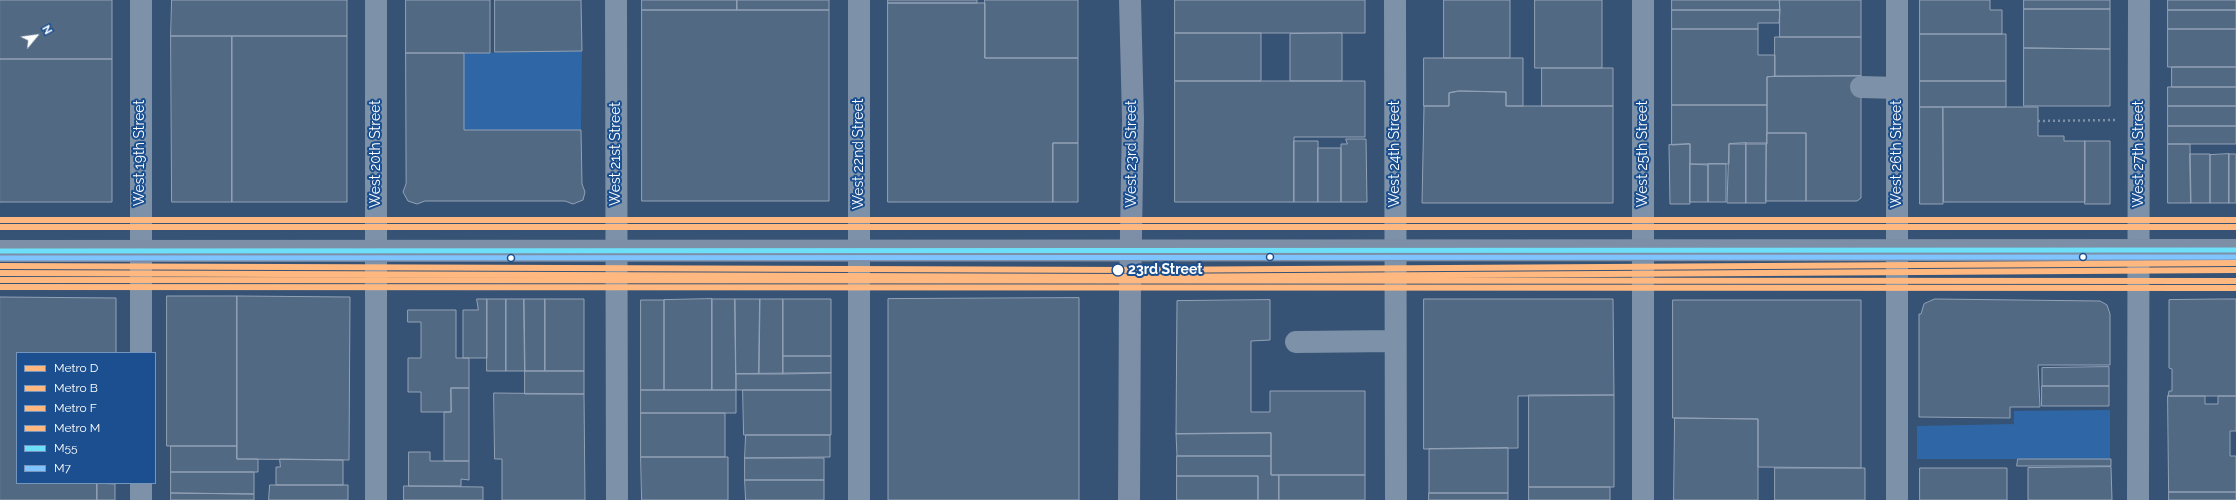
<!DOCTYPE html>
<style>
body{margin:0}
#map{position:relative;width:2236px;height:500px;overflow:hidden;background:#365274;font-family:Raleway,sans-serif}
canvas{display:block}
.legend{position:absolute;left:16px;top:352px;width:140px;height:132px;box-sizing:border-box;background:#1b4f8f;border:1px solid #7695bc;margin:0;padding:5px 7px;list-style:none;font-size:12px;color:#fff}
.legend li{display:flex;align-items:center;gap:8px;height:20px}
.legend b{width:20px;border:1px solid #7695bc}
.north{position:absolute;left:16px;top:16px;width:40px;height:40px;-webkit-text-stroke:3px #1b4f8f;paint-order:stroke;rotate:61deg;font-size:11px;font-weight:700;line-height:16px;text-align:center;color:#fff}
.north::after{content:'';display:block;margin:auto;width:14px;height:18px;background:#fff;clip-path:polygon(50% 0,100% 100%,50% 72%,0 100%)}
</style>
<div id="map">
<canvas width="2236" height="500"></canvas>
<ul class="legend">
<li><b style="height:5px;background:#ffb880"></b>Metro D</li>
<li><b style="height:5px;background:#ffb880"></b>Metro B</li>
<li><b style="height:5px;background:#ffb880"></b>Metro F</li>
<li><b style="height:5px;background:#ffb880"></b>Metro M</li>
<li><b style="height:5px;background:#6ddff8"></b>M55</li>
<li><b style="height:5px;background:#80c4ff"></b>M7</li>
</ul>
<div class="north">N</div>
</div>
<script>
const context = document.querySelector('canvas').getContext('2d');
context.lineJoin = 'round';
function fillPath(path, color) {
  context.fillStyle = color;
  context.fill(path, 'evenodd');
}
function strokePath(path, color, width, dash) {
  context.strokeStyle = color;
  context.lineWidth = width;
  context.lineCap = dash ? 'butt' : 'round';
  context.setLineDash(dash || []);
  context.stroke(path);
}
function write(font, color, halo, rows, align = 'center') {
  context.font = font + ' Raleway,sans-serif';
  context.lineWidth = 4;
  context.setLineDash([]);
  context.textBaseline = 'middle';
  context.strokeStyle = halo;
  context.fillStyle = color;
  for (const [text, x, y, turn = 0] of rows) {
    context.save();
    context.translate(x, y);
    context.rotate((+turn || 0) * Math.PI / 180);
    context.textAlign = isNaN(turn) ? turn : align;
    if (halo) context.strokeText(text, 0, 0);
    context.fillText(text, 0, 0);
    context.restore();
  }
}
fillPath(new Path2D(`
 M582 51 581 130H464V53Z
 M2110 410V459H1917V426L2014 424V411Z`), '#2f66a5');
const building = new Path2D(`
 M0 0H112V59H0Z
 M172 0H347V36H171Z
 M406 0H490V53H406Z
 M495 0H581L582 51 495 52Z
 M642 0H737V10H642Z
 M737 0H829V10H737Z
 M888 0H977V3H888Z
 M985 0H1078V58H985Z
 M1175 0H1365V33H1175Z
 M1444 0H1510V58H1444Z
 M1535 0H1602V68H1535Z
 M1672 0H1779L1780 10H1672Z
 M1780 0H1861V37H1780Z
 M1920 0H1990V10H2002V34H1920Z
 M2024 0H2110V9H2024Z
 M2168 0H2236V10H2168Z
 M888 3H985V58H1078V143H1053V202H888Z
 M2024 9H2110V49L2024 48Z
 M642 10H829V201H642Z
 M1672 10H1780L1779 23H1758V29H1672Z
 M2168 10H2236V29H2168Z
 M1672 29H1758V55H1775V76L1767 77V105H1672Z
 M2168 29H2236V67H2168Z
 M1175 33H1261V81H1175Z
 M1342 33V81H1290V34Z
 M1920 34H2006V81H1920Z
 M171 36H232V202H172Z
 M232 36H347V202H232Z
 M1775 37H1861V76H1775Z
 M2024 48 2110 49V106H2024Z
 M406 53H464V130H581L582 184 585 192 583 200 573 204 565 201H425L417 204 408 201 403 192 406 184Z
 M1424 58H1523V106H1506V92L1459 91 1449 93V106H1424Z
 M0 59H112V202H0Z
 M2172 67H2236V87H2172Z
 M1542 68H1613V106H1542Z
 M1861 76V198L1857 201H1806V133H1767V77Z
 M1175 81H1365V137H1294V202H1175Z
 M1920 81H2006V107H1920Z
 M2168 87H2236V106H2168Z
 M1459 91 1506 92V106H1613V203H1422L1424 106H1449V93Z
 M1672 105H1767V144H1729V164H1690V144L1672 145Z
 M2168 106H2236V126H2168Z
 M1920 107H1943V204H1920Z
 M1943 107H2038V136H2064V141H2085V202H1944Z
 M2168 126H2236V144H2168Z
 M1767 133H1806V201H1766Z
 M1346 139H1366L1367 202H1341V144H1347Z
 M1294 141H1318V202H1294Z
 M2085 141H2110V204H2085Z
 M1053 143H1078V202H1053Z
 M1746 143V203H1727L1729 144Z
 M1746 143H1766V203H1746Z
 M1690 144V204H1670L1669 145Z
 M2168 144H2190L2191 203H2168Z
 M1318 148H1341V202H1318Z
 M2190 154H2210V203H2191Z
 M2229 154V203H2210V155Z
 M2229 154H2236V203H2229Z
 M1690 164 1708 165V202H1690Z
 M1726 164V202H1708V164Z
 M167 296H237V446H167Z
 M237 296 350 297 349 460 237 459Z
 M0 297 116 298V353H17V483H115H97V500H0Z
 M1079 298V500H888V299Z
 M477 299H487V358H463V310H478Z
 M487 299H506V371H487Z
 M506 299H524L525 371H506Z
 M524 299H545V371H525Z
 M545 299H584V371H545Z
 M712 299H735L736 390H712Z
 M712 299V390H664V300Z
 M735 299H760L759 374H736Z
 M760 299H783V374H759Z
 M783 299H831V356H783Z
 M1424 299H1613L1614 395 1518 396V448L1424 449Z
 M1935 299 2100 301 2107 305 2110 314V365H2038L2040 407H2010V418L1919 417V314H1921L1924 304Z
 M2220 299H2236V396H2168L2169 391H2172V369L2169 368V300Z
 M641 300H664V390H641Z
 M1270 300V340L1251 341V412H1270V391H1365V475H1271V433L1176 434 1177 301Z
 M1673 300H1861V468L1758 467V419L1673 418Z
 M408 310H456V358H469V388H451V412H421V392H408V358H421V322H408Z
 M783 356H831V373L783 374Z
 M2109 367V386H2042V368Z
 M525 371H584V394H525Z
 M831 373V390H736V374Z
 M2042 386H2109V406H2042Z
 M451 388H469V461H444V412H451Z
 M641 390H736V413H641Z
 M743 390H831V435H744Z
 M494 393 584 394 585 500H502V459H495Z
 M1529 395H1614V487H1529Z
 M2168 396H2205V404H2218V396H2236V431H2230V456H2236V492H2169Z
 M641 413H725V457H641Z
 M1675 418 1758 419V500H1674Z
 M1271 433V456H1177L1176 434Z
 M746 435H830V457L745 458Z
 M171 446H237V459H258V472H171Z
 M1508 448V493H1429V449Z
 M409 452H430V461H469V480L461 479V486H409Z
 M1177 456H1271V475H1279V500H1258V476H1177Z
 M641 457H728V500H642Z
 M745 458H824V480H745Z
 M280 459 343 460V485H276V467H280Z
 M2018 459H2111V466H2017Z
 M2111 467 2112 500H2028V468Z
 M1775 468H1865V500H1775Z
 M1920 468H2007V500H1920Z
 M171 472H254V494L171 493Z
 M1279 475H1365V500H1279Z
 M1177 476H1258V500H1177Z
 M745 480H824V500H746Z
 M97 483 115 484V500H97Z
 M270 485H348V500H269Z
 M404 486 483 487V500H404Z
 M1529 487H1610V500H1529Z
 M2169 492H2236V500H2169Z
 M171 493 254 494V500H171Z
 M1429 493H1508V500H1429Z`);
fillPath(building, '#526984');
strokePath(building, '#92a2b6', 1);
strokePath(new Path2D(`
 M2038 121 2116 120`), '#7d92a8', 2.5, [2, 3]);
strokePath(new Path2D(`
 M141 0V353
 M616 0 617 500
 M859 0V500
 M1395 0 1396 500
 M1643 0V500
 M1897 0V500
 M1861 87 1897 88
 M1296 342 1395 341
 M141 483V500
 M376 500V0
 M2138 500 2139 0`), '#7d92a8', 22);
strokePath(new Path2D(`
 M0 251 2236 250
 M1129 500 1130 291 1133 119 1130 0`), '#7d8ea7', 22);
strokePath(new Path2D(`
 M0 251 2236 250`), '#6ddff8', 5);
strokePath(new Path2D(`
 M0 258 2236 257`), '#80c4ff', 5);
strokePath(new Path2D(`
 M0 266 1131 270 2236 263`), '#ffb880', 6);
strokePath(new Path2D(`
 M0 273 1131 277 2236 270`), '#ffb880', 6);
strokePath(new Path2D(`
 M0 220H2236
 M0 280 2236 281`), '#ffb880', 6);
strokePath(new Path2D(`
 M0 227H2236
 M0 287 2236 288`), '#ffb880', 6);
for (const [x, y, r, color] of [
 [1270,257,3.5,"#fff"],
 [2083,257,3.5,"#fff"],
 [511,258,3.5,"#fff"],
 [1118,270,6,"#fff"]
]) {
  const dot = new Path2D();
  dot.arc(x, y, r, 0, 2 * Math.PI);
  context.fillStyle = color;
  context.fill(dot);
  strokePath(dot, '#1b4f8f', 1.5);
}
write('14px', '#fff', '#1b4f8f', [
 ["West 19th Street",140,153,-90],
 ["West 20th Street",376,154,-90],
 ["West 21st Street",616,154,-90],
 ["West 22nd Street",859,154,-90],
 ["West 23rd Street",1132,154,-90],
 ["West 24th Street",1395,154,-90],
 ["West 25th Street",1643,154,-90],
 ["West 26th Street",1897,154,-90],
 ["West 27th Street",2139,154,-90]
]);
write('bold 14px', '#fff', '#1b4f8f', [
 ["23rd Street",1128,270]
], 'left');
</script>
